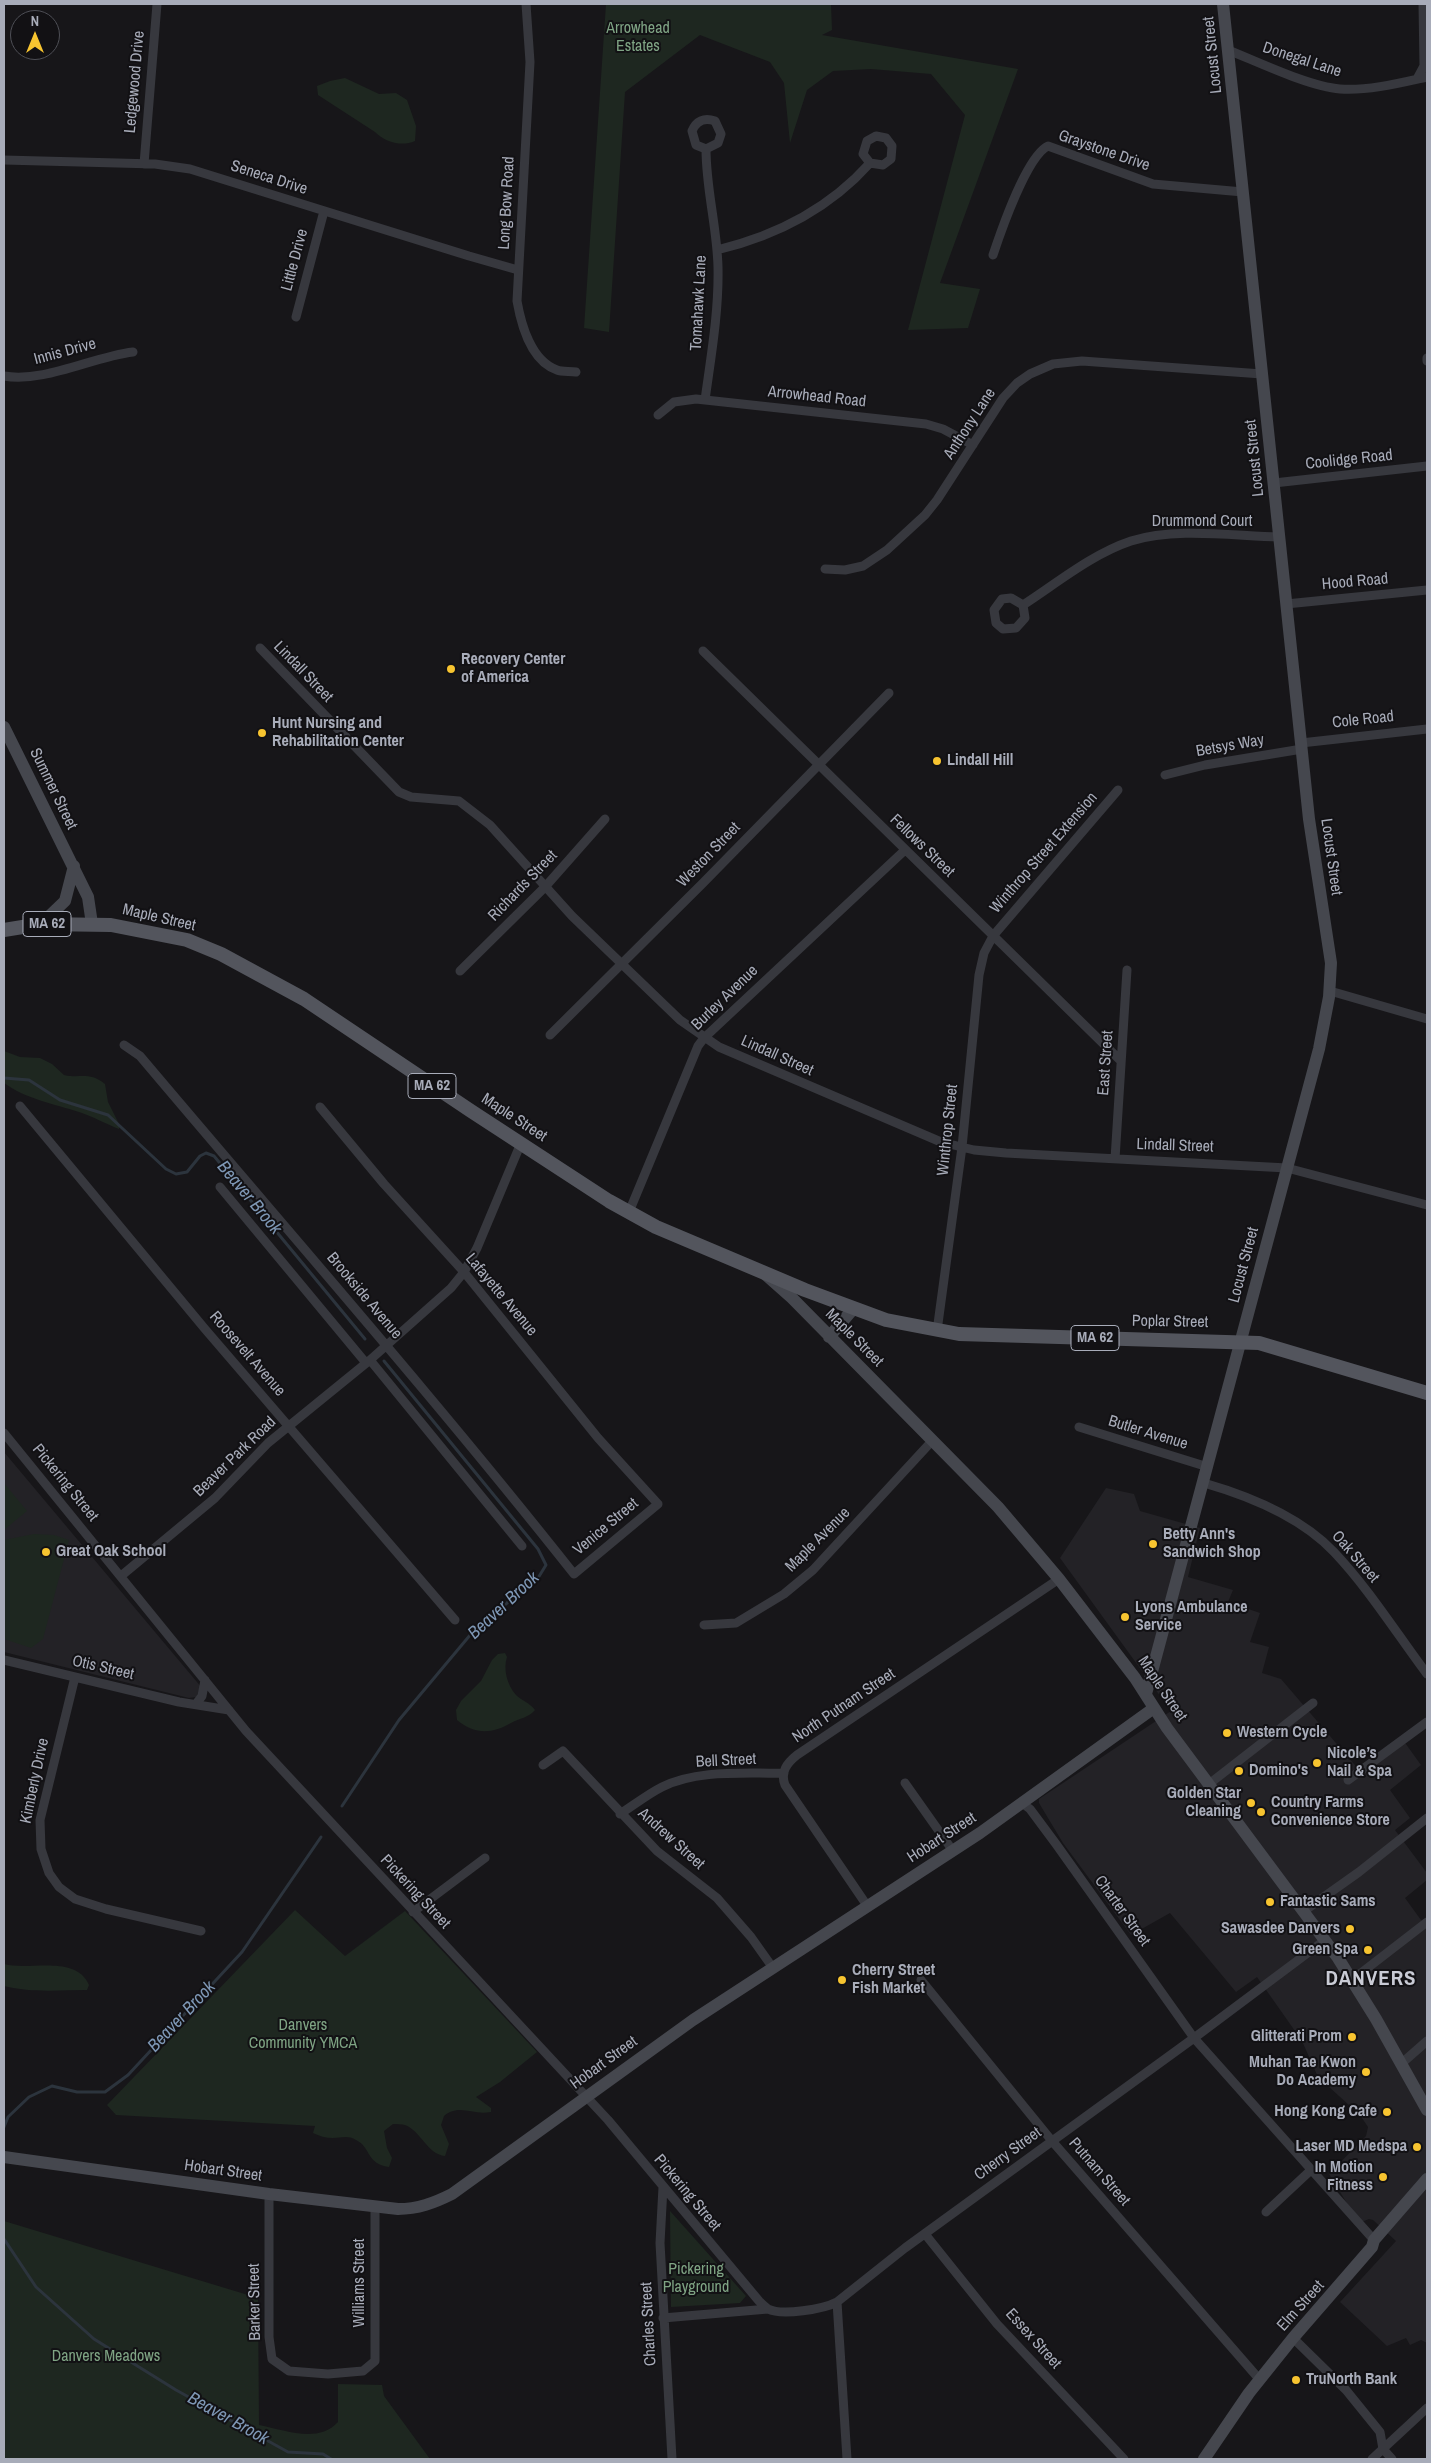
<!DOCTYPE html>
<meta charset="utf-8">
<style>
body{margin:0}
#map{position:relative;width:1431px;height:2463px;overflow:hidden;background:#171619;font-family:"Archivo Narrow",sans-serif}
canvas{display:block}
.frame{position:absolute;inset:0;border:5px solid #a8acb9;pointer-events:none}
.north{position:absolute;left:10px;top:10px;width:50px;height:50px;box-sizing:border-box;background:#121114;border:1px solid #4e4f56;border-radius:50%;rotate:0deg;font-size:14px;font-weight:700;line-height:20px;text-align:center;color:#a8acb9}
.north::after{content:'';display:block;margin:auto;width:18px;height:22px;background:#f7c430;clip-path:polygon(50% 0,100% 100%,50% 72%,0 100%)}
</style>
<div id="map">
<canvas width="1431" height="2463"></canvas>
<div class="frame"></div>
<div class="north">N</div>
</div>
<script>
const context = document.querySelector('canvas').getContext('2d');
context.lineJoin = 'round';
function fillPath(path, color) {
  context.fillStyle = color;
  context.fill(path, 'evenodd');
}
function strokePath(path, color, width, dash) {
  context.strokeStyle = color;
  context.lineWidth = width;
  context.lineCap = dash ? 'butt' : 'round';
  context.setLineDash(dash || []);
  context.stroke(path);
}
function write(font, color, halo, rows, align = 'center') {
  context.font = font + ' "Archivo Narrow",sans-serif';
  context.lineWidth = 4;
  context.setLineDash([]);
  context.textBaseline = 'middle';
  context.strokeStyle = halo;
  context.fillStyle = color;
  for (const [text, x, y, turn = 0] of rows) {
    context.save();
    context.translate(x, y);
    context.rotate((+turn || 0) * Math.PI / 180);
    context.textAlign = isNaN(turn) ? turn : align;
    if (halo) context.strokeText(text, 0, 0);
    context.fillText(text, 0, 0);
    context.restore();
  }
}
fillPath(new Path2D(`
 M4 1452 202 1688 196 1697 189 1698 4 1652Z
 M1106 1488 1134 1494 1140 1511 1200 1528 1188 1577 1233 1590 1228 1602 1260 1613 1250 1642 1269 1647 1262 1673 1281 1679 1360 1771 1403 1740 1421 1765 1390 1790 1410 1818 1395 1830 1427 1873V1880L1405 1898 1421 1920 1427 1922V2343L1421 2340 1410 2345 1406 2338 1387 2346 1340 2302 1396 2241 1373 2220 1369 2219 1359 2223 1329 2174 1366 2136 1368 2127 1360 2115 1318 2077 1302 2041 1257 1977 1236 1992 1170 1913 1131 1935 1063 1843 1039 1803V1799L1171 1711 1060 1558Z`), '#232226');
fillPath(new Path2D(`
 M606 4H831L832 30 822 35 1018 69 940 283 980 289 968 328 908 330 965 115 931 74 871 69 833 71 807 90 790 143 784 83 770 62 700 35 625 92 609 332 584 328Z
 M345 78 379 94 396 93 407 100 416 126 415 141C401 147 385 142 375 132L318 95 317 86 330 81Z
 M4 1051 20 1057 40 1058 52 1064 64 1075C81 1079 88 1071 105 1084L108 1102 119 1124V1129C106 1124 92 1116 79 1112 54 1104 26 1099 4 1083Z
 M4 1483 27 1511 4 1530Z
 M34 1534 54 1535 69 1540 43 1639 31 1648 4 1639V1540Z
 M505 1653 507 1657C503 1669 507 1685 516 1695 522 1701 529 1702 535 1710 528 1718 520 1718 511 1723 492 1734 475 1735 457 1720L456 1710 461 1701 481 1681 492 1660 498 1654Z
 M295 1910 345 1956 405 1911 537 2052 500 2082 476 2097 491 2108V2112C473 2116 460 2103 444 2116L441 2125 449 2144 445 2156C427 2154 421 2131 405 2125 402 2124 397 2124 393 2124L384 2131 387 2148 392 2158 389 2167C366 2164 371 2147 356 2140 348 2135 341 2138 333 2138 326 2138 319 2136 313 2133L315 2126 116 2115 107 2105Z
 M4 1964C29 1971 76 1954 89 1985L87 1990C59 1990 31 1993 4 1986Z
 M670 2211 746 2296 740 2303 671 2307Z
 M4 2221 258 2298 259 2425C285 2430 318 2444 338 2422V2384L382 2385 384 2396 430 2459H4Z`), '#1e2720');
strokePath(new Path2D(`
 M4 1078 29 1080 60 1100 108 1115 166 1169 176 1174 187 1172 200 1156 206 1153 214 1156 365 1339
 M342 1806 399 1720 476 1628 538 1578 546 1565 538 1549 384 1361
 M4 2127 8 2117 29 2097 52 2086 77 2092H105L128 2075 242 1952 321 1837
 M4 2239 36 2287 94 2339 176 2390 288 2452 323 2454 331 2459`), '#2c343d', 3);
strokePath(new Path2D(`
 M526 4 530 62 517 301C521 324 531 361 557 370 562 372 570 371 576 372
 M1228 50C1258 62 1310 87 1340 89 1368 91 1400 83 1427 77
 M1417 79 1424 66 1423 4
 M4 160 155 164 190 169 469 256 518 270
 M144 164 157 4
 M717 250C775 236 829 209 870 163L863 154 867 141 876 136 886 138 892 146 891 159 883 165 870 163
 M993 255C1001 231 1027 156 1048 146L1153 184 1243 192
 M296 317 324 211
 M1427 358V361
 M4 376C44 383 92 357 133 352
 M705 400C711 356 719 311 718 267 717 227 706 189 706 149L718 143 721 134 715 121C704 117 696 121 692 131L696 145 706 149
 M658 415 674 402 696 399 926 424 943 429 973 445
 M1274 483 1427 466
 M825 569 845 570 863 566 887 550 925 515 937 500 1003 398 1017 383 1030 374 1053 364 1082 361 1262 374
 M1286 604 1427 590
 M1023 605 1025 618 1016 628 1003 629 996 623 994 610 1002 599 1011 598 1023 605C1057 583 1092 554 1131 541 1176 527 1233 536 1279 537
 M260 648 399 792 411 797 459 801 490 825 572 916 680 1020 719 1047 941 1142 974 1150 1006 1153 1287 1168 1427 1205
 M703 651 1121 1061
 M1301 743 1427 729
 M1165 775 1205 765 1302 749
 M460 971 545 887 605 819
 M1330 991 1427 1019
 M550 1035 702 884 889 693
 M124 1045 140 1056C285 1228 434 1397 574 1574L658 1504 598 1438 464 1272 384 1184 320 1107
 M20 1106 205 1329 455 1620
 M1115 1159 1127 970
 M220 1187 366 1363
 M629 1212 698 1046 704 1038 905 850
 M937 1331 962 1147 979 975 984 953 993 936 1118 790
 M370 1360 522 1546
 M1079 1427 1208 1467
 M4 1433 246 1731 608 2120 759 2301C761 2303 765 2307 768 2309 782 2316 824 2309 837 2302
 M1204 1483C1249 1496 1301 1517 1334 1552 1369 1589 1397 1634 1427 1674
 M121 1576 215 1498 268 1443 370 1360 451 1288 464 1272 477 1248 521 1143
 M704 1625 736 1623 784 1594 813 1570 932 1441
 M4 1660 179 1702 229 1710
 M75 1677 40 1820 41 1849 49 1873 59 1887 75 1899 106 1909 201 1931
 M196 1704 202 1696 205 1680
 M543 1765 563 1751 657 1851 717 1898 751 1937 773 1968
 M1348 1780 1427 1722
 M905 1783 953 1851
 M1209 1784 1313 1703
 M1022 1803 1030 1809 1056 1844 1194 2038 1374 2240
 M620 1814C634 1805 648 1794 662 1787 698 1769 745 1774 784 1773
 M868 1907 785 1785C780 1772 787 1763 797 1755L1059 1579
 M1304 1911 1359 1872 1427 1818
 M413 1912 485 1858
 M921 1980 1052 2141 1260 2380
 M1352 1980 1427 1922
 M1402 2063 1427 2041
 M663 2187 660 2243 672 2459
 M269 2194V2337L272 2359 289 2371 328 2374 363 2371 375 2361V2206
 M1266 2212 1311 2170
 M925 2234 997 2324 1124 2459
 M663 2318 768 2309
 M1293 2338 1346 2390 1380 2432 1383 2449 1392 2459
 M847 2459 837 2302 905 2248 1194 2038 1325 1940
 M1372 2459 1427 2408`), '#37383e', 9);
strokePath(new Path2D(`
 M4 727 88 897 92 924
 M41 924 65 901 74 866
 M766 1275 792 1298 998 1507 1059 1579 1135 1678 1167 1728 1338 1958 1376 2019 1427 2110
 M829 1337 854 1308
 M1146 1694 1319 1049 1329 997 1331 963 1309 819 1223 4
 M4 2157 269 2194 398 2209C418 2209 434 2203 452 2194L693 2020 980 1833 1154 1708
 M1204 2459 1249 2393 1293 2338 1372 2247 1374 2240 1427 2179`), '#45474e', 12);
strokePath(new Path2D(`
 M4 930 41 924 111 925 187 940 221 954 304 999 471 1111 609 1201 656 1227 805 1290 886 1320 959 1334 1259 1343 1427 1393`), '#53555d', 14);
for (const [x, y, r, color] of [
 [451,669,5,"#f7c430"],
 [262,733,5,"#f7c430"],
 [937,761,5,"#f7c430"],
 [1153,1544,5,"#f7c430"],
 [46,1552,5,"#f7c430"],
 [1125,1617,5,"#f7c430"],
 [1227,1733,5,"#f7c430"],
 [1317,1763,5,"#f7c430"],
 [1239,1771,5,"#f7c430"],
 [1251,1803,5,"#f7c430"],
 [1261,1812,5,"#f7c430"],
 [1270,1902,5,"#f7c430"],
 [1350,1929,5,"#f7c430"],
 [1368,1950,5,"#f7c430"],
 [842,1980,5,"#f7c430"],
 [1352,2037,5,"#f7c430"],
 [1366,2072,5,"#f7c430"],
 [1387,2112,5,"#f7c430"],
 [1417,2147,5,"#f7c430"],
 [1383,2177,5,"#f7c430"],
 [1296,2380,5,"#f7c430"]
]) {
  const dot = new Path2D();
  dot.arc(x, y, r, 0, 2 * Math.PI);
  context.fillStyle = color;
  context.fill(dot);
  strokePath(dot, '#121114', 2);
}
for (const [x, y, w] of [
 [47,924,48],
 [432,1086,48],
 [1095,1338,48]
]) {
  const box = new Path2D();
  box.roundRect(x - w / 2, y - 12.5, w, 25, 4);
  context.fillStyle = '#121114';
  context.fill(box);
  strokePath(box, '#a8acb9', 1);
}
write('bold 15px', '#a8acb9', null, [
 ["MA 62",47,924],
 ["MA 62",432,1086],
 ["MA 62",1095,1338]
]);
write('16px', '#7fa484', '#121114', [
 ["Arrowhead",638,29],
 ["Estates",638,47],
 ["Danvers",303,2026],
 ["Community YMCA",303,2044],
 ["Pickering",696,2270],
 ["Playground",696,2288],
 ["Danvers Meadows",106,2357]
]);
write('16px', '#a8acb9', '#121114', [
 ["Locust Street",1213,55,-96],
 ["Donegal Lane",1302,60,18],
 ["Ledgewood Drive",135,82,-85],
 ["Graystone Drive",1104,151,19],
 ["Seneca Drive",269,178,18],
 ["Long Bow Road",507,203,-87],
 ["Little Drive",295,260,-75],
 ["Tomahawk Lane",699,303,-87],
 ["Innis Drive",65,352,-15],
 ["Arrowhead Road",817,397,6],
 ["Anthony Lane",970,424,-57],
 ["Locust Street",1255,458,-96],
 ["Coolidge Road",1349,460,-6],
 ["Drummond Court",1202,522],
 ["Hood Road",1355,582,-5],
 ["Lindall Street",303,672,46],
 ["Cole Road",1363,720,-6],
 ["Betsys Way",1230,746,-10],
 ["Summer Street",53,789,64],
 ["Fellows Street",922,846,44],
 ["Winthrop Street Extension",1044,853,-49],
 ["Weston Street",709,855,-46],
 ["Locust Street",1331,857,82],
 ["Richards Street",523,886,-46],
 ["Maple Street",159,918,13],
 ["Burley Avenue",725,998,-44],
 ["Lindall Street",777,1056,24],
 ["East Street",1106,1063,-86],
 ["Maple Street",514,1118,33],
 ["Winthrop Street",948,1130,-84],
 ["Lindall Street",1175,1146,2],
 ["Locust Street",1244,1265,-75],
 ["Lafayette Avenue",501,1295,50],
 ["Brookside Avenue",364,1296,50],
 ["Poplar Street",1170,1322,1],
 ["Maple Street",854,1338,45],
 ["Roosevelt Avenue",247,1354,49],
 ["Butler Avenue",1148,1433,17],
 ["Beaver Park Road",235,1457,-44],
 ["Pickering Street",65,1483,51],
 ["Venice Street",606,1527,-40],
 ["Maple Avenue",818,1540,-45],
 ["Oak Street",1355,1557,49],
 ["Otis Street",103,1668,13],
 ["Maple Street",1162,1689,56],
 ["North Putnam Street",844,1706,-34],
 ["Bell Street",726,1761,-3],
 ["Kimberly Drive",35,1781,-78],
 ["Hobart Street",942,1838,-33],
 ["Andrew Street",671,1839,42],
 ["Pickering Street",415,1892,47],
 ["Charter Street",1122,1911,54],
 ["Hobart Street",604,2063,-36],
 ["Cherry Street",1008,2154,-36],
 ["Hobart Street",223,2171,8],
 ["Putnam Street",1099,2172,49],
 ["Pickering Street",687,2193,50],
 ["Williams Street",360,2283,-90],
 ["Barker Street",255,2302,-91],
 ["Elm Street",1301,2306,-48],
 ["Charles Street",649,2324,-93],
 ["Essex Street",1033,2339,48]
]);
write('bold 16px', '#a8acb9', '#121114', [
 ["Recovery Center",461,660],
 ["of America",461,678],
 ["Hunt Nursing and",272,724],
 ["Rehabilitation Center",272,742],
 ["Lindall Hill",947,761],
 ["Betty Ann's",1163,1535],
 ["Sandwich Shop",1163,1553],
 ["Great Oak School",56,1552],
 ["Lyons Ambulance",1135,1608],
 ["Service",1135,1626],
 ["Western Cycle",1237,1733],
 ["Nicole’s",1327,1754],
 ["Nail & Spa",1327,1772],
 ["Domino's",1249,1771],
 ["Golden Star",1241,1794,"right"],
 ["Cleaning",1241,1812,"right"],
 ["Country Farms",1271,1803],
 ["Convenience Store",1271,1821],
 ["Fantastic Sams",1280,1902],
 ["Sawasdee Danvers",1340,1929,"right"],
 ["Green Spa",1358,1950,"right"],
 ["Cherry Street",852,1971],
 ["Fish Market",852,1989],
 ["Glitterati Prom",1342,2037,"right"],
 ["Muhan Tae Kwon",1356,2063,"right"],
 ["Do Academy",1356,2081,"right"],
 ["Hong Kong Cafe",1377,2112,"right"],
 ["Laser MD Medspa",1407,2147,"right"],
 ["In Motion",1373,2168,"right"],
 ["Fitness",1373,2186,"right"],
 ["TruNorth Bank",1306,2380]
], 'left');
write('italic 18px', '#7e97b5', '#121114', [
 ["Beaver Brook",249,1198,50],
 ["Beaver Brook",504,1606,-43],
 ["Beaver Brook",182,2017,-47],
 ["Beaver Brook",228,2419,29]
]);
context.letterSpacing = '1px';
write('bold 21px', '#c9cbd5', '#121114', [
 ["DANVERS",1371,1979]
]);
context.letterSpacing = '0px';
</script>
